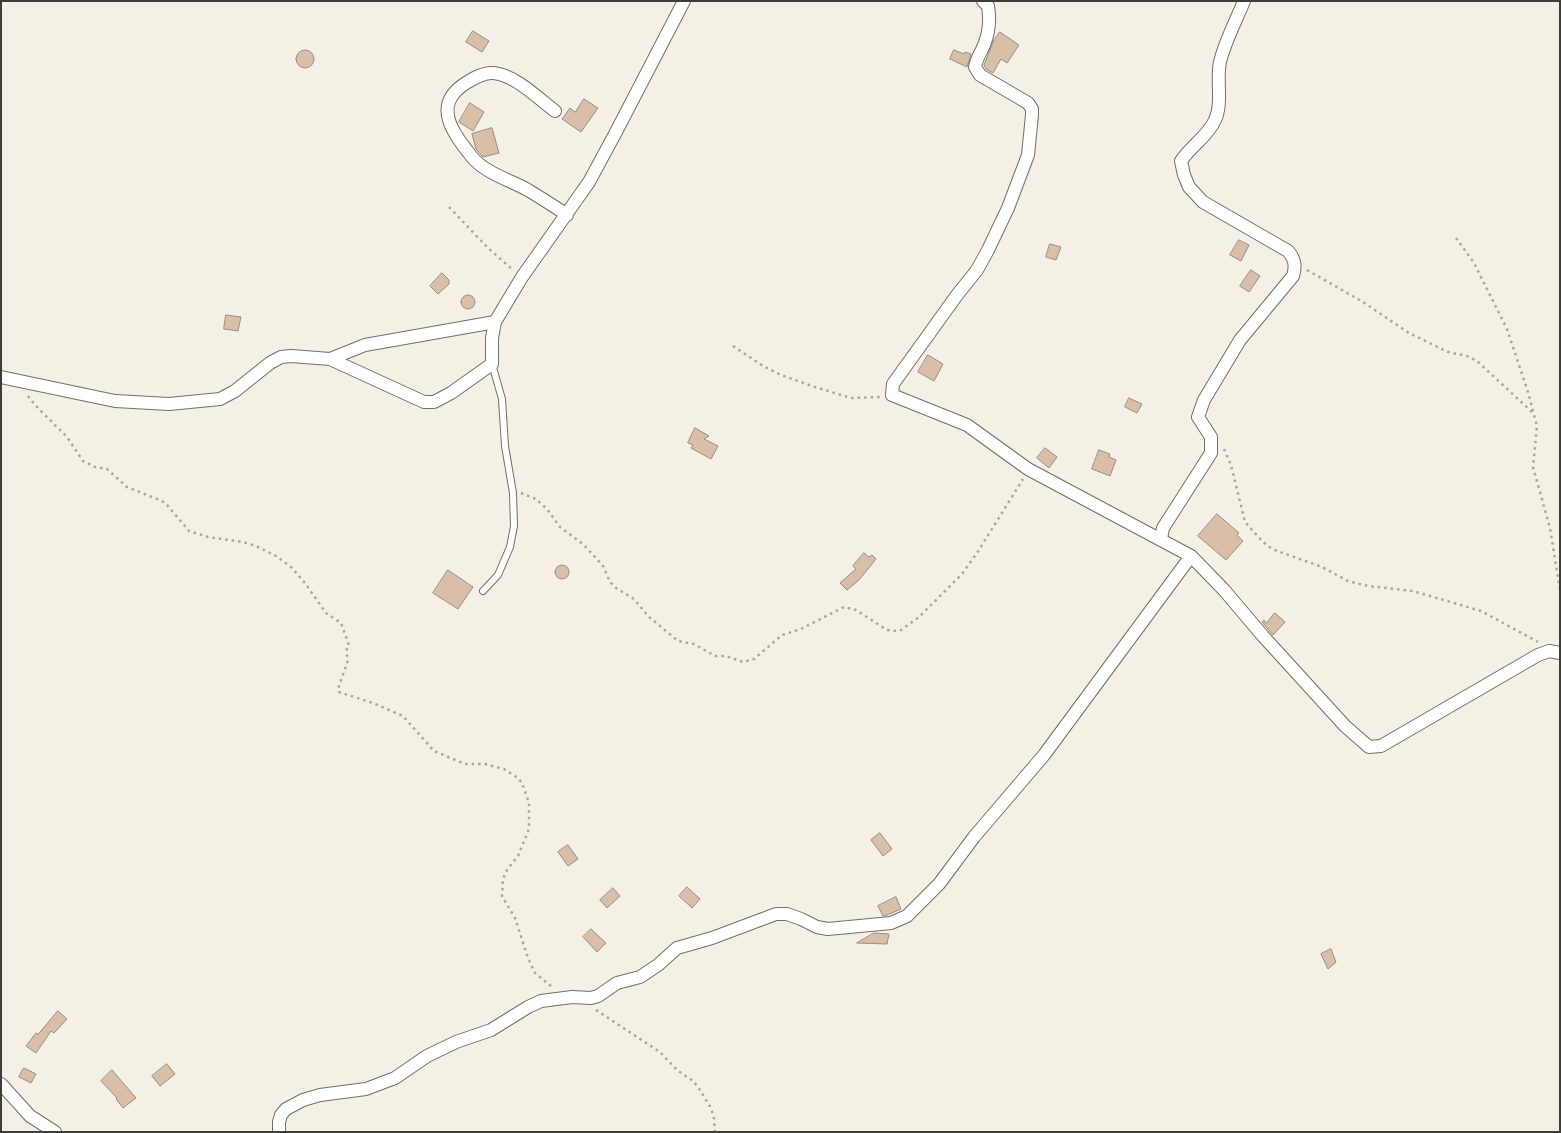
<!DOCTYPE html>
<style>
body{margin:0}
#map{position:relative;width:1561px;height:1133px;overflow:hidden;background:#f5f0e6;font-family:"Playfair Display",serif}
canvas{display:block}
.frame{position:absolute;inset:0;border:2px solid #3e3c38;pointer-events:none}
</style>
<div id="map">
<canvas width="1561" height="1133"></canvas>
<div class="frame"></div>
</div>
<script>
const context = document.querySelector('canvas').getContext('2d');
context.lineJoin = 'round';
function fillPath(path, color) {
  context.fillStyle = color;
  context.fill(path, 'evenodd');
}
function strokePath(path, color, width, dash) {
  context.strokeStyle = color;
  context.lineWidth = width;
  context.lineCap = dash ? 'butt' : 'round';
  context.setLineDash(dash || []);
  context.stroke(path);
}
const building = new Path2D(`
 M473 31 489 41 482 52 466 42Z
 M1000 32 1019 45 1007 63 1001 59 993 73 986 69 984 65 994 40Z
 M954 50 964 54 965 52 971 54 967 67 950 59Z
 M296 59a9 9 0 1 1 18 0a9 9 0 1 1-18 0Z
 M584 99 598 108 581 132 562 119 570 108 575 112Z
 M470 103 484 112 473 131 459 122Z
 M492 128 499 153 483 157 476 149 472 134Z
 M1239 240 1249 245 1241 261 1230 255Z
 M1050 244 1061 247 1056 260 1046 257Z
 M1251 270 1260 276 1249 292 1240 286Z
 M442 273 449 280V284L438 294 430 286Z
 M461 302a7 7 0 1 1 14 0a7 7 0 1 1-14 0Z
 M226 315 241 317 238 331 224 329Z
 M928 355 943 364 934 381 918 372Z
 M1129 398 1142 404 1137 413 1125 407Z
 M695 428 709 436 704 439 718 446 711 459 691 448 693 445 688 443Z
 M1045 448 1057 457 1049 468 1037 458Z
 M1099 450 1110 454 1109 457 1116 460 1110 476 1092 469Z
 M1217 514 1239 533 1237 535 1243 541 1226 560 1198 536Z
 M864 553 869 557 872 555 876 559 859 580 847 590 840 583 856 569 853 566Z
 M555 572a7 7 0 1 1 14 0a7 7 0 1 1-14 0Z
 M448 570 473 587 458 609 433 593Z
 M1275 613 1285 622 1273 635 1262 622 1264 620 1266 623Z
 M880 833 892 849 883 856 871 840Z
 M568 845 578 859 568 866 558 852Z
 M687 887 700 899 692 908 679 896Z
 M613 888 620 896 607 908 600 900Z
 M896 897 901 909 887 915 883 916 878 906Z
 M591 929 606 943 597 952 583 937Z
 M874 933 889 934 887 944 857 943Z
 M1331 949 1336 962 1328 969 1321 954Z
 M58 1011 67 1019 54 1033 51 1031 36 1053 26 1046 36 1033 38 1034Z
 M167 1064 175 1074 160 1086 152 1076Z
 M24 1068 36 1074 31 1083 19 1077Z
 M112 1070 136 1098 123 1108 116 1099 117 1098 101 1081Z`);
fillPath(building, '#d9bfa7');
strokePath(building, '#968d86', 1);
const lane = new Path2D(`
 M483 591 498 575 510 547 514 526 513 493 505 446 502 399 492 364`);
const street = new Path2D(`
 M983 1 988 6C990 18 989 33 984 45 981 53 976 59 975 67L980 75 1028 103 1032 109V115L1028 155 1008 208 988 250 977 270 957 295 893 384 892 395 967 425 1028 469 1191 556 1224 590 1263 636 1345 726 1369 747 1381 746 1538 655 1549 651 1560 653
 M555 111C539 99 515 75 494 73 484 72 474 78 466 83 431 105 453 133 472 157 485 173 510 180 528 190 541 198 554 206 567 215
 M330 359 365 345 495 322
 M1 377 115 401 169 404 220 399 235 391 270 363 281 357 291 356 330 359 424 402H434L451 393 492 364V338L495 322 522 277 589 182 616 132 684 1
 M1161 539 1163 528 1211 453V437L1198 417 1204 400 1240 340 1293 276C1296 266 1295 259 1288 251L1203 202 1189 187 1184 175 1181 161C1191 146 1208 136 1215 120 1223 103 1216 80 1220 62 1225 41 1236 21 1244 1
 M1 1084 30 1116 55 1132
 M279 1132V1122L281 1115 286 1109 303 1100 320 1095 366 1089 395 1078 427 1056 456 1042 491 1030 528 1007 541 1001 572 997 591 998 598 996 617 983 640 977 658 965 677 948 712 938 776 914H787L801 919 817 927 828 929 891 923 907 916 939 884 974 837 1044 755 1191 556`);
strokePath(lane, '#736f66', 8);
strokePath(street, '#736f66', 14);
strokePath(new Path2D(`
 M449 207 487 247 513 270
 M1456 238 1474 263 1507 329 1528 392 1537 426 1533 467 1550 528 1560 590
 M1307 270 1363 302 1409 333 1448 352 1467 356 1477 361 1532 412
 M733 346 763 366 781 375 815 387 851 398 880 397
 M28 396 35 405 67 437 83 461 95 467 107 469 127 487 162 501 168 506 189 531 208 537 243 542 256 546 276 556 291 567 305 583 326 613 341 623 349 645 346 651 348 660 338 689 339 692 373 703 403 716 434 751 465 764H485L504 769 518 778 522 783 529 803V829L518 856 507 870 503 879 502 896 515 918 528 958 535 973 551 986
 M1224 449 1231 465 1245 522 1263 542 1272 549 1322 567 1348 581 1368 586 1413 591 1481 611 1538 642
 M521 493 536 499 547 509 560 527 584 545 595 557 603 566 610 582 616 588 634 599 648 616 678 641 694 644 715 656H726L743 662 754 659 782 635 801 629 844 607 856 610 887 630 896 631 901 630 919 617 962 574 977 553 1023 479
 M596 1010 660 1052 677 1070 693 1081 698 1087 711 1108 714 1118 715 1132`), '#aaa69f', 2.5, [2.5, 4]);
strokePath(lane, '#fff', 6);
strokePath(street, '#fff', 12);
</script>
